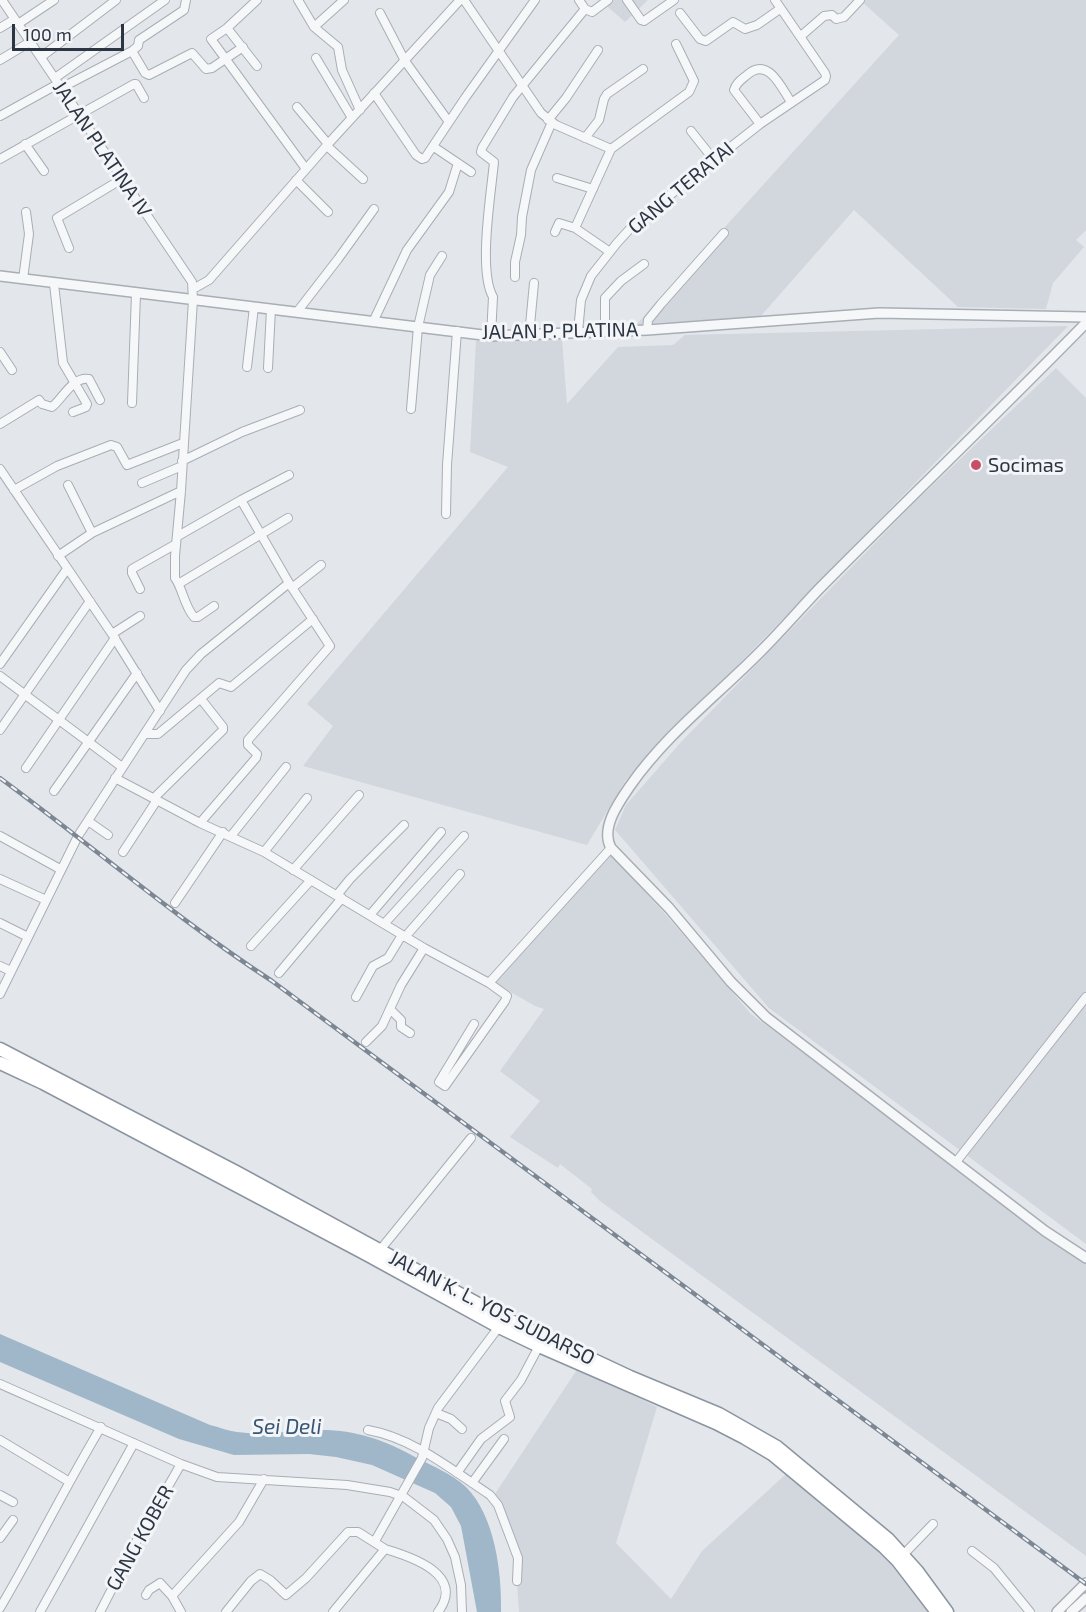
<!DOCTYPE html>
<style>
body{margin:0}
#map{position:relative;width:1086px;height:1612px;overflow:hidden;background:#e3e7eb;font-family:"Exo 2",sans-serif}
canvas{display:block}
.scale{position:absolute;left:12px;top:24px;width:112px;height:27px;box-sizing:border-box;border:3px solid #2c3542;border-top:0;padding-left:8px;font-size:18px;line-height:21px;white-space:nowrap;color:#2c3542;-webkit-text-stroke:4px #f3f5f8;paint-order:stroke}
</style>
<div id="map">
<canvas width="1086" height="1612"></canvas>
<div class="scale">100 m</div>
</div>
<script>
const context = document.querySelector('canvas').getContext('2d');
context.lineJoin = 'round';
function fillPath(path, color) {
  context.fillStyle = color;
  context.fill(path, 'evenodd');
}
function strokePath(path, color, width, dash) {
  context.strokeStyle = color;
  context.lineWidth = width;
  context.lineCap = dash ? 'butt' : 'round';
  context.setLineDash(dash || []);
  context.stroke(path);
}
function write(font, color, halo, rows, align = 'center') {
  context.font = font + ' "Exo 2",sans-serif';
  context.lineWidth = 6;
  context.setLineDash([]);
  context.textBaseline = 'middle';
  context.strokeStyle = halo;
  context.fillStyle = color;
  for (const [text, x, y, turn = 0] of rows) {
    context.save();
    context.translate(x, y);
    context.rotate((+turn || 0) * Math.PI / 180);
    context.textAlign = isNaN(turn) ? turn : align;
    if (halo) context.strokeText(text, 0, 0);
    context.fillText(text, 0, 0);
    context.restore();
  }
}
fillPath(new Path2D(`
 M600 0H648L625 22Z
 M860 0H1086V230L1076 240 1084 247 1053 283 1046 309 958 307 854 210 760 317 637 324 899 35Z
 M1068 326 625 781 587 845 303 766 333 726 307 704 508 467 470 452 476 341 562 339 567 404 618 347 673 345 685 335Z
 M1056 368 1086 398V1244L769 1008 615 830 626 805 682 741 912 505Z
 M611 855 666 915 751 1014 1086 1264V1556L600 1201 591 1192 592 1189 560 1164 558 1168 510 1137 540 1101 500 1071 544 1009 535 1006 495 983Z
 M578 1368 657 1407 616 1543 671 1599 702 1551 786 1474 898 1561 933 1612H519L514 1537 495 1494Z`), '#d2d6dd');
fillPath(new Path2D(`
 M0 1334 210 1425C219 1427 228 1431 237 1432 267 1436 298 1429 328 1430 362 1432 386 1441 415 1457 432 1466 451 1473 466 1487 495 1516 502 1573 501 1612H477L461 1526 451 1507 435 1493 372 1465 336 1457 309 1454 234 1455 179 1439 0 1362Z`), '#a0b6c9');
const minor = new Path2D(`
 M2 0 192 282 193 300 181 491 175 556V578C183 589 184 606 194 617H198L214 606
 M257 0 227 28 211 39 306 169
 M298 0 314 27 338 47 342 70 360 110
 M464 0 541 113 556 125 611 149
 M579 0 585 9 592 12 608 0
 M627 0 641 20 644 21 674 0
 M380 13 405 61 449 122
 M680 13 700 39 706 41 733 22 745 29 757 25 780 9
 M18 24 54 0
 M314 27 344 0
 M0 28 15 19
 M227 28 257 66
 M801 36 824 16 832 15 836 19 844 17 860 0
 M132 51 145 73 149 75 192 53 206 69 212 68 243 47
 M41 57 116 0
 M316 58 352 118
 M0 60 30 42
 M55 78 165 0
 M61 88 132 51 138 46 139 40 184 10 186 0
 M374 93 416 155 422 159 425 158 465 98 535 0
 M297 107 328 144
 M0 116 58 84
 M548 120 566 98 598 50
 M760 124 734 90C736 83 741 80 747 75 768 56 781 87 791 102
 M691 131 714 160
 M585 138 599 120 604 99 607 94 643 69
 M25 144 44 171
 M327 146 363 179
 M434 147 471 172
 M0 159 134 84H136L144 98
 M557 178 593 189
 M296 180 328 212
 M575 228 611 149 689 92 694 81 676 44
 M555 232 559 223 575 228 610 252
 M69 248 57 218 122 179
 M515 277V262L521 235 522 217 531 170 552 122
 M23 279 29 234 26 212
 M54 284 63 363 87 404 86 407 73 412
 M193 289 209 280 328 144 460 0
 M297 312 338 259 374 209
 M374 320 407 250 449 192 458 163
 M647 330 648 320 661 304 724 233
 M605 331V298L621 281 644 264
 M578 332 581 300 591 276 617 243 637 221 760 124 825 80 826 76 825 73 775 0
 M491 336 493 297C478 271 491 194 494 162L481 152 482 148 513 97 585 9
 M529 336 534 283
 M0 352 12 370
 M247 367 254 307
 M268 368 271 309
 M132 403 136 294
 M411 409 418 327 430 275 442 256
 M0 424 39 400 42 404 52 407C63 398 73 376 89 379L100 400
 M182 461 242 432 300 410
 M0 469 112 634 160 711
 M142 483 182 466
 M68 485 92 533
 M14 490 57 466 111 445 117 447 127 465 183 443
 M446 514 447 465 457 331
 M178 536 241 500 289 475
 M58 556 92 533 181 491
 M180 583 288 518
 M292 588 321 565
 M140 589 132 573V569L176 544
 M112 634 140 616
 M0 664 67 569
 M0 676 122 767
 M0 730 90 601
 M146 734H158L219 683 231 687 313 619
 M26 768 115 638
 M115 778 200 823 264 852 424 948 489 983 611 848
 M54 791 137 673
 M154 798 223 730V727L201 699
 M88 821 108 835
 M200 823 256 758 257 754 248 745V740L330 646 289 583 241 500
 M0 836 60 869
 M231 836 286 767
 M123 852 157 800
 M264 852 307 798
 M293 870 359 795
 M0 879 46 900
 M337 895 350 879 404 825
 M175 903 223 832
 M370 915 441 832
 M0 923 28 937
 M384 924 464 836
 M405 937 460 874
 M251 946 311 880
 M0 966 11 971
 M279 973 342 898
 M0 994 78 836 186 670 201 654 289 583
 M356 997 373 966 388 958 402 935
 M390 1009 401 1020V1027L410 1033
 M474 1024 439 1082 445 1086 505 1001 507 996 489 983
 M366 1042 382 1026 401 985 424 948
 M956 1162 1086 997
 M380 1250 471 1138
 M0 1384 181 1464 217 1477 347 1485 390 1492 404 1497 434 1520 447 1539 455 1557 461 1585 462 1612
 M436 1413 451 1419 462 1429
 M368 1430C413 1438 452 1470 490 1495L498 1505 518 1558 517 1581
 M0 1440 68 1481
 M457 1473 481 1439 510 1417 505 1401 521 1380 539 1346
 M472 1483 504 1439
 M0 1495 13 1502
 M0 1538 13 1520
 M375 1541 422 1458 429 1428 438 1408 501 1324
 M385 1549C412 1557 466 1575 438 1612
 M972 1551 994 1568 1030 1612
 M904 1554 933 1524
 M146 1595 149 1590 160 1583 172 1596
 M0 1608C35 1549 65 1487 101 1427
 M40 1612 134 1443
 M100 1612 136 1542 181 1464
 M181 1612 172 1596 239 1522 264 1479
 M226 1612 251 1581 260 1574 270 1580 286 1595 306 1578 348 1532H358L385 1549 333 1612`);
const tertiary = new Path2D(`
 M0 276 491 336 647 330 879 313 1086 317
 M1086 323C998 413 907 500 819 589 800 609 782 630 763 649 718 695 667 733 630 786 619 802 600 828 611 848L669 908 731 982 766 1017 1045 1231 1086 1258
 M1057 1612 1086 1583
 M1071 1612 1086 1598`);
const trunk = new Path2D(`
 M0 1049 238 1173 504 1318 630 1377 719 1414 777 1447 888 1539 917 1571 947 1612
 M0 1063 43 1083 366 1254 499 1327 539 1346 716 1423 745 1438 772 1454 884 1547 898 1561 937 1612`);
strokePath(minor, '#a8aeb5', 10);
strokePath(tertiary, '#a8aeb5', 12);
strokePath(trunk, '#8b95a1', 15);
strokePath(minor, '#f6f7f9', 8);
strokePath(tertiary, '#f6f7f9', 9);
strokePath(trunk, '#fff', 12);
const rail = new Path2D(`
 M0 778C91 845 177 919 272 981L1086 1584`);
strokePath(rail, '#7d8794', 4.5);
strokePath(rail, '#f3f5f8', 2, [7]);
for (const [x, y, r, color] of [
 [976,465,6,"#c94f68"]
]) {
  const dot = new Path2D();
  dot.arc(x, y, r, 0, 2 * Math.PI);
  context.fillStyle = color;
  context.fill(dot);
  strokePath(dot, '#f3f5f8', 2);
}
write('20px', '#2c3542', '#f3f5f8', [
 ["JALAN PLATINA IV",102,149,56],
 ["GANG TERATAI",681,188,-40],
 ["JALAN P. PLATINA",560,331,-1],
 ["JALAN K. L. YOS SUDARSO",492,1308,27],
 ["GANG KOBER",140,1538,-61]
]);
write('20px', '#2c3542', '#f3f5f8', [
 ["Socimas",988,465]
], 'left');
write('italic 21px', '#375675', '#f3f5f8', [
 ["Sei Deli",287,1427]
]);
</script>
